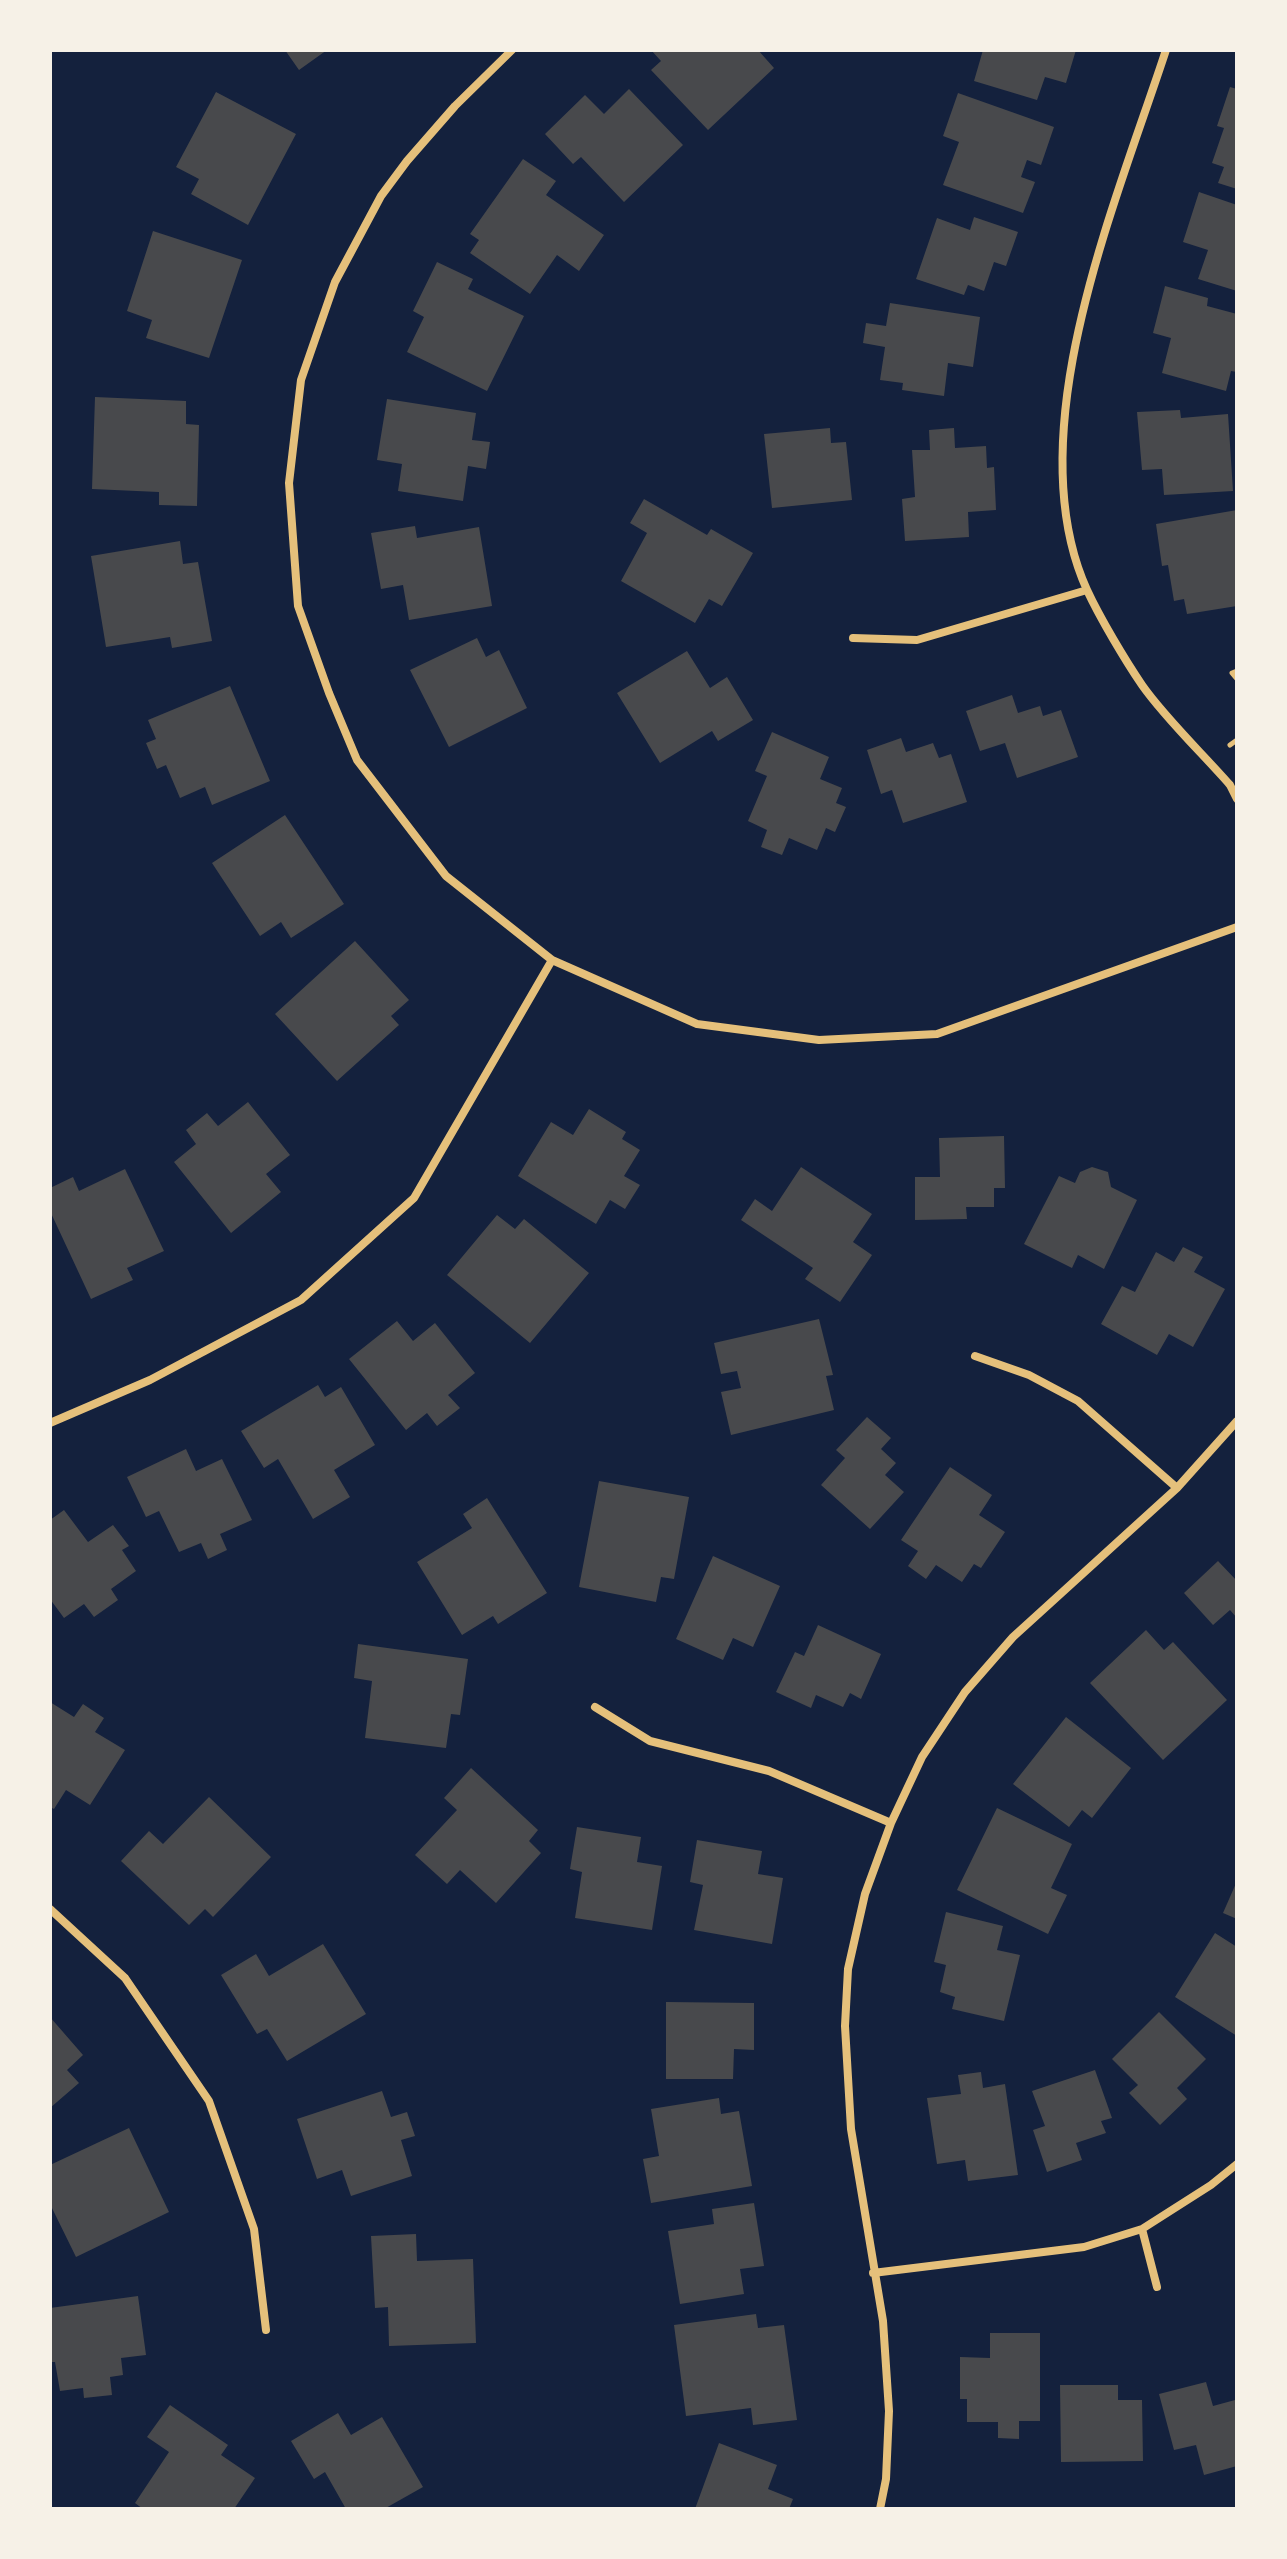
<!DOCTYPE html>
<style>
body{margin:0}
#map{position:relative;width:1287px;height:2559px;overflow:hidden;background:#14213d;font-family:"Varela Round",sans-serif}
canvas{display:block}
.frame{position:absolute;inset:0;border:52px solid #f6f1e7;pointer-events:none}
</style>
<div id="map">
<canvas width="1287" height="2559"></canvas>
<div class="frame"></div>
</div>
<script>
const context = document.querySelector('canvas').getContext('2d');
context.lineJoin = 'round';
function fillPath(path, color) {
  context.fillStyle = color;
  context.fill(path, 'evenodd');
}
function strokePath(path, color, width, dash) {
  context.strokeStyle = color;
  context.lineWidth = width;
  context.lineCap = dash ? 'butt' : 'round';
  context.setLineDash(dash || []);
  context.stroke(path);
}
fillPath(new Path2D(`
 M285 50H327L299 70Z
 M651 50H758L774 68 708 130 651 70 661 61Z
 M983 50H1076L1066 83 1045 77 1037 100 974 81Z
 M1230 87 1237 89V189L1218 183 1224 167 1212 163 1224 128 1217 126Z
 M629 89 683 145 624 202 581 157 573 164 545 134 585 95 604 114Z
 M216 92 296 134 248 225 191 194 199 179 176 167Z
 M958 93 1054 127 1041 165 1027 160 1021 177 1035 182 1023 213 943 185 959 142 943 136Z
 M523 159 556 181 546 195 604 235 579 271 557 255 530 294 470 253 479 240 470 234Z
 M1199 192 1237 205V291L1198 279 1208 250 1183 242Z
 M974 217 1018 232 1006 266 994 262 984 291 968 285 964 295 916 279 937 218 970 230Z
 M153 231 242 260 209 358 146 338 152 320 127 311Z
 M437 262 473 279 468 289 524 316 487 391 407 352 424 317 413 311Z
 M1165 286 1208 298 1207 306 1237 314V372L1231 371 1226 391 1162 373 1171 338 1153 333Z
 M890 303 980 317 973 367 948 363 944 396 902 390 903 383 880 380 885 347 863 343 866 323 886 326Z
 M95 397 186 401V424L199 425 197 506 159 505V492L92 489Z
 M387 399 476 413 472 440 490 442 486 469 468 466 463 501 398 491 402 464 377 460Z
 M1180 410 1181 418 1228 414 1233 491 1164 495 1162 469 1142 470 1137 412Z
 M830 428 831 443 846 442 852 500 772 508 764 434Z
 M954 428 955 448 986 446 987 468 994 467 996 510 968 512 969 537 905 541 902 499 915 497 912 450H930L929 430Z
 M644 499 707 535 711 529 753 553 722 606 709 599 695 623 621 581 647 533 630 523Z
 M1237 510V606L1187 614 1184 599 1174 601 1168 565 1162 566 1156 524Z
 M415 526 417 538 479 527 492 606 409 620 403 585 381 589 371 533Z
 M180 541 183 564 198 562 212 641 172 648 170 637 106 647 91 556Z
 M477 638 486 657 499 650 527 708 449 747 410 670Z
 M687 651 710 688 727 677 753 720 718 741 712 731 660 763 617 693Z
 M230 686 270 781 212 805 205 787 180 798 166 765 157 769 146 743 156 739 148 720Z
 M1012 695 1018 713 1040 706 1043 716 1061 710 1078 757 1017 778 1005 743 980 751 966 711Z
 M772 732 829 757 820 779 842 788 836 803 846 807 835 832 826 828 817 850 789 838 782 855 761 847 767 830 748 821 767 776 755 771Z
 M901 738 906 752 933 743 939 758 951 754 967 802 903 823 892 790 881 794 867 750Z
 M285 815 344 904 291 938 281 922 260 936 212 863Z
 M355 941 409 1000 391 1016 399 1025 337 1081 275 1014Z
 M248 1102 290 1155 266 1174 281 1192 231 1233 174 1162 196 1144 186 1130 207 1113 218 1126Z
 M589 1109 626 1132 622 1139 640 1150 624 1176 640 1185 625 1209 610 1200 596 1224 518 1176 551 1122 573 1135Z
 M1004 1136 1005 1188H994V1207H966L967 1219 915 1220V1177H940L939 1138Z
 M801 1167 872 1214 853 1242 872 1255 840 1302 805 1279 813 1268 741 1220 755 1199 772 1211Z
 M1092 1167 1108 1172 1111 1187 1137 1200 1104 1269 1078 1255 1072 1268 1024 1244 1059 1176 1075 1183 1080 1172Z
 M125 1169 164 1251 127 1268 133 1280 91 1299 50 1211V1188L73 1177 79 1191Z
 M497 1215 515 1229 524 1219 589 1273 530 1343 447 1275Z
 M1183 1247 1203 1257 1194 1272 1225 1289 1193 1347 1169 1334 1157 1355 1101 1324 1122 1286 1135 1292 1156 1252 1174 1262Z
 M819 1319 833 1375 826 1376 834 1410 731 1435 721 1392 741 1388 737 1371 721 1374 714 1343Z
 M397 1321 413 1341 435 1323 475 1373 448 1395 460 1408 437 1426 427 1413 406 1430 349 1359Z
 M318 1385 325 1397 341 1387 375 1445 334 1470 350 1497 313 1519 278 1459 264 1468 241 1431Z
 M867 1417 891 1438 881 1449 896 1463 885 1475 904 1492 870 1529 821 1485 845 1458 836 1450Z
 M186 1449 196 1471 222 1459 252 1520 220 1534 227 1550 208 1559 201 1543 179 1552 159 1511 146 1517 127 1477Z
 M950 1467 992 1495 979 1515 1005 1532 981 1568 974 1564 962 1582 936 1565 926 1579 908 1566 918 1551 901 1540Z
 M599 1481 689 1497 674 1579 661 1577 656 1602 579 1587Z
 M487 1498 547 1593 498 1624 493 1616 462 1635 417 1562 472 1528 463 1514Z
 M64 1510 88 1542 113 1525 129 1546 122 1550 136 1571 111 1589 118 1600 94 1617 84 1604 64 1618 50 1599V1520Z
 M713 1556 780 1586 753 1647 733 1638 723 1660 676 1639Z
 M1218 1561 1237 1581V1618L1230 1610 1213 1625 1184 1593Z
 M818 1625 881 1654 861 1699 850 1693 843 1707 816 1695 811 1708 776 1692 795 1652 804 1656Z
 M1146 1630 1164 1650 1173 1642 1227 1700 1163 1760 1090 1683Z
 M358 1644 468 1659 460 1715 451 1714 446 1748 365 1738 372 1681 354 1678Z
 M50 1702 74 1717 83 1704 104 1718 95 1732 125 1750 90 1805 66 1790 54 1809 50 1807Z
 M1066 1717 1131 1768 1092 1818 1082 1810 1069 1827 1013 1784Z
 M471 1768 538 1830 529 1841 541 1853 496 1903 460 1870 447 1884 415 1855 457 1810 444 1798Z
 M209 1797 271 1857 213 1917 205 1909 189 1925 121 1861 149 1831 163 1844Z
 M997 1808 1072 1844 1051 1888 1067 1895 1048 1934 957 1890Z
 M577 1827 641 1837 637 1862 662 1866 652 1930 575 1918 582 1872 570 1869Z
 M697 1840 762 1851 758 1874 783 1878 772 1944 694 1930 703 1885 690 1882Z
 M1237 1881V1919L1223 1913Z
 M946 1912 1003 1926 997 1950 1020 1955 1004 2021 952 2009 955 1997 940 1992 946 1965 934 1962Z
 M1215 1933 1237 1947V2036L1175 1997Z
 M323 1944 366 2014 287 2061 267 2029 257 2034 221 1975 256 1954 269 1976Z
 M666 2002 754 2003V2050L734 2049 733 2079H666Z
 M1159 2012 1206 2059 1177 2088 1187 2099 1160 2125 1129 2093 1138 2085 1112 2059Z
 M50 2017 83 2055 67 2070 79 2083 50 2108Z
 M1095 2070 1112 2118 1101 2121 1106 2133 1076 2143 1082 2160 1047 2172 1033 2130 1045 2126 1032 2091Z
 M981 2072 983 2088 1005 2084 1018 2175 968 2181 965 2160 937 2164 927 2098 961 2094 958 2075Z
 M382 2091 391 2117 407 2112 415 2136 401 2140 412 2176 351 2196 342 2170 317 2179 297 2119Z
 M719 2098 721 2114 739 2111 752 2186 651 2203 643 2159 659 2156 651 2109Z
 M129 2128 169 2212 76 2257 50 2204V2165Z
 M754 2203 764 2266 740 2269 744 2294 680 2304 668 2231 714 2224 712 2209Z
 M416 2234 417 2261 473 2259 476 2343 389 2346 388 2307 375 2308 371 2236Z
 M138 2296 146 2355 121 2358 123 2375 110 2377 112 2395 84 2398 83 2388 60 2391 55 2362H50V2335L52 2334 50 2308Z
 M756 2314 758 2328 784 2325 797 2420 753 2425 751 2408 686 2416 674 2325Z
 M990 2333H1040V2421H1019V2439L998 2438V2422H967V2399H960V2357L990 2358Z
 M1206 2382 1213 2406 1235 2400 1237 2466 1204 2475 1196 2445 1174 2450 1159 2394Z
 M1060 2385H1118V2400H1142L1143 2461 1061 2462Z
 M170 2405 228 2445 221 2455 255 2478 234 2509H143L135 2503 169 2452 147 2437Z
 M338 2413 351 2435 382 2417 423 2487 384 2509H346L325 2472 314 2479 291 2441Z
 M719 2443 777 2465 768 2489 793 2499 789 2509H695Z`), '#48494c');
strokePath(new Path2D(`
 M1237 671 1232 673 1237 679
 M1230 745 1237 740`), '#e5c07b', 5);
strokePath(new Path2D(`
 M512 50 455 106 407 161 381 196 335 282 301 380 289 483 298 606 329 693 357 760 446 876 552 960 697 1024 819 1040 937 1034 1237 927
 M1166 50C1116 203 1016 434 1087 590 1100 618 1125 660 1142 685 1165 718 1203 754 1230 785L1237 799
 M853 638 917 640 1087 590
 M975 1356 1029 1375 1078 1401 1177 1488
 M50 1423 150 1380 301 1300 414 1198 552 960
 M595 1707 650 1741 769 1771 891 1823
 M50 1909 125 1978 209 2101 254 2229 266 2330
 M1142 2229 1157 2287
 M873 2273 1084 2247 1142 2229 1211 2185 1237 2164
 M880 2509 886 2479 889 2411 883 2321 851 2129 845 2026 848 1969 865 1894 891 1823 922 1757 965 1692 1013 1637 1177 1488 1237 1421`), '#e5c07b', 8);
</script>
